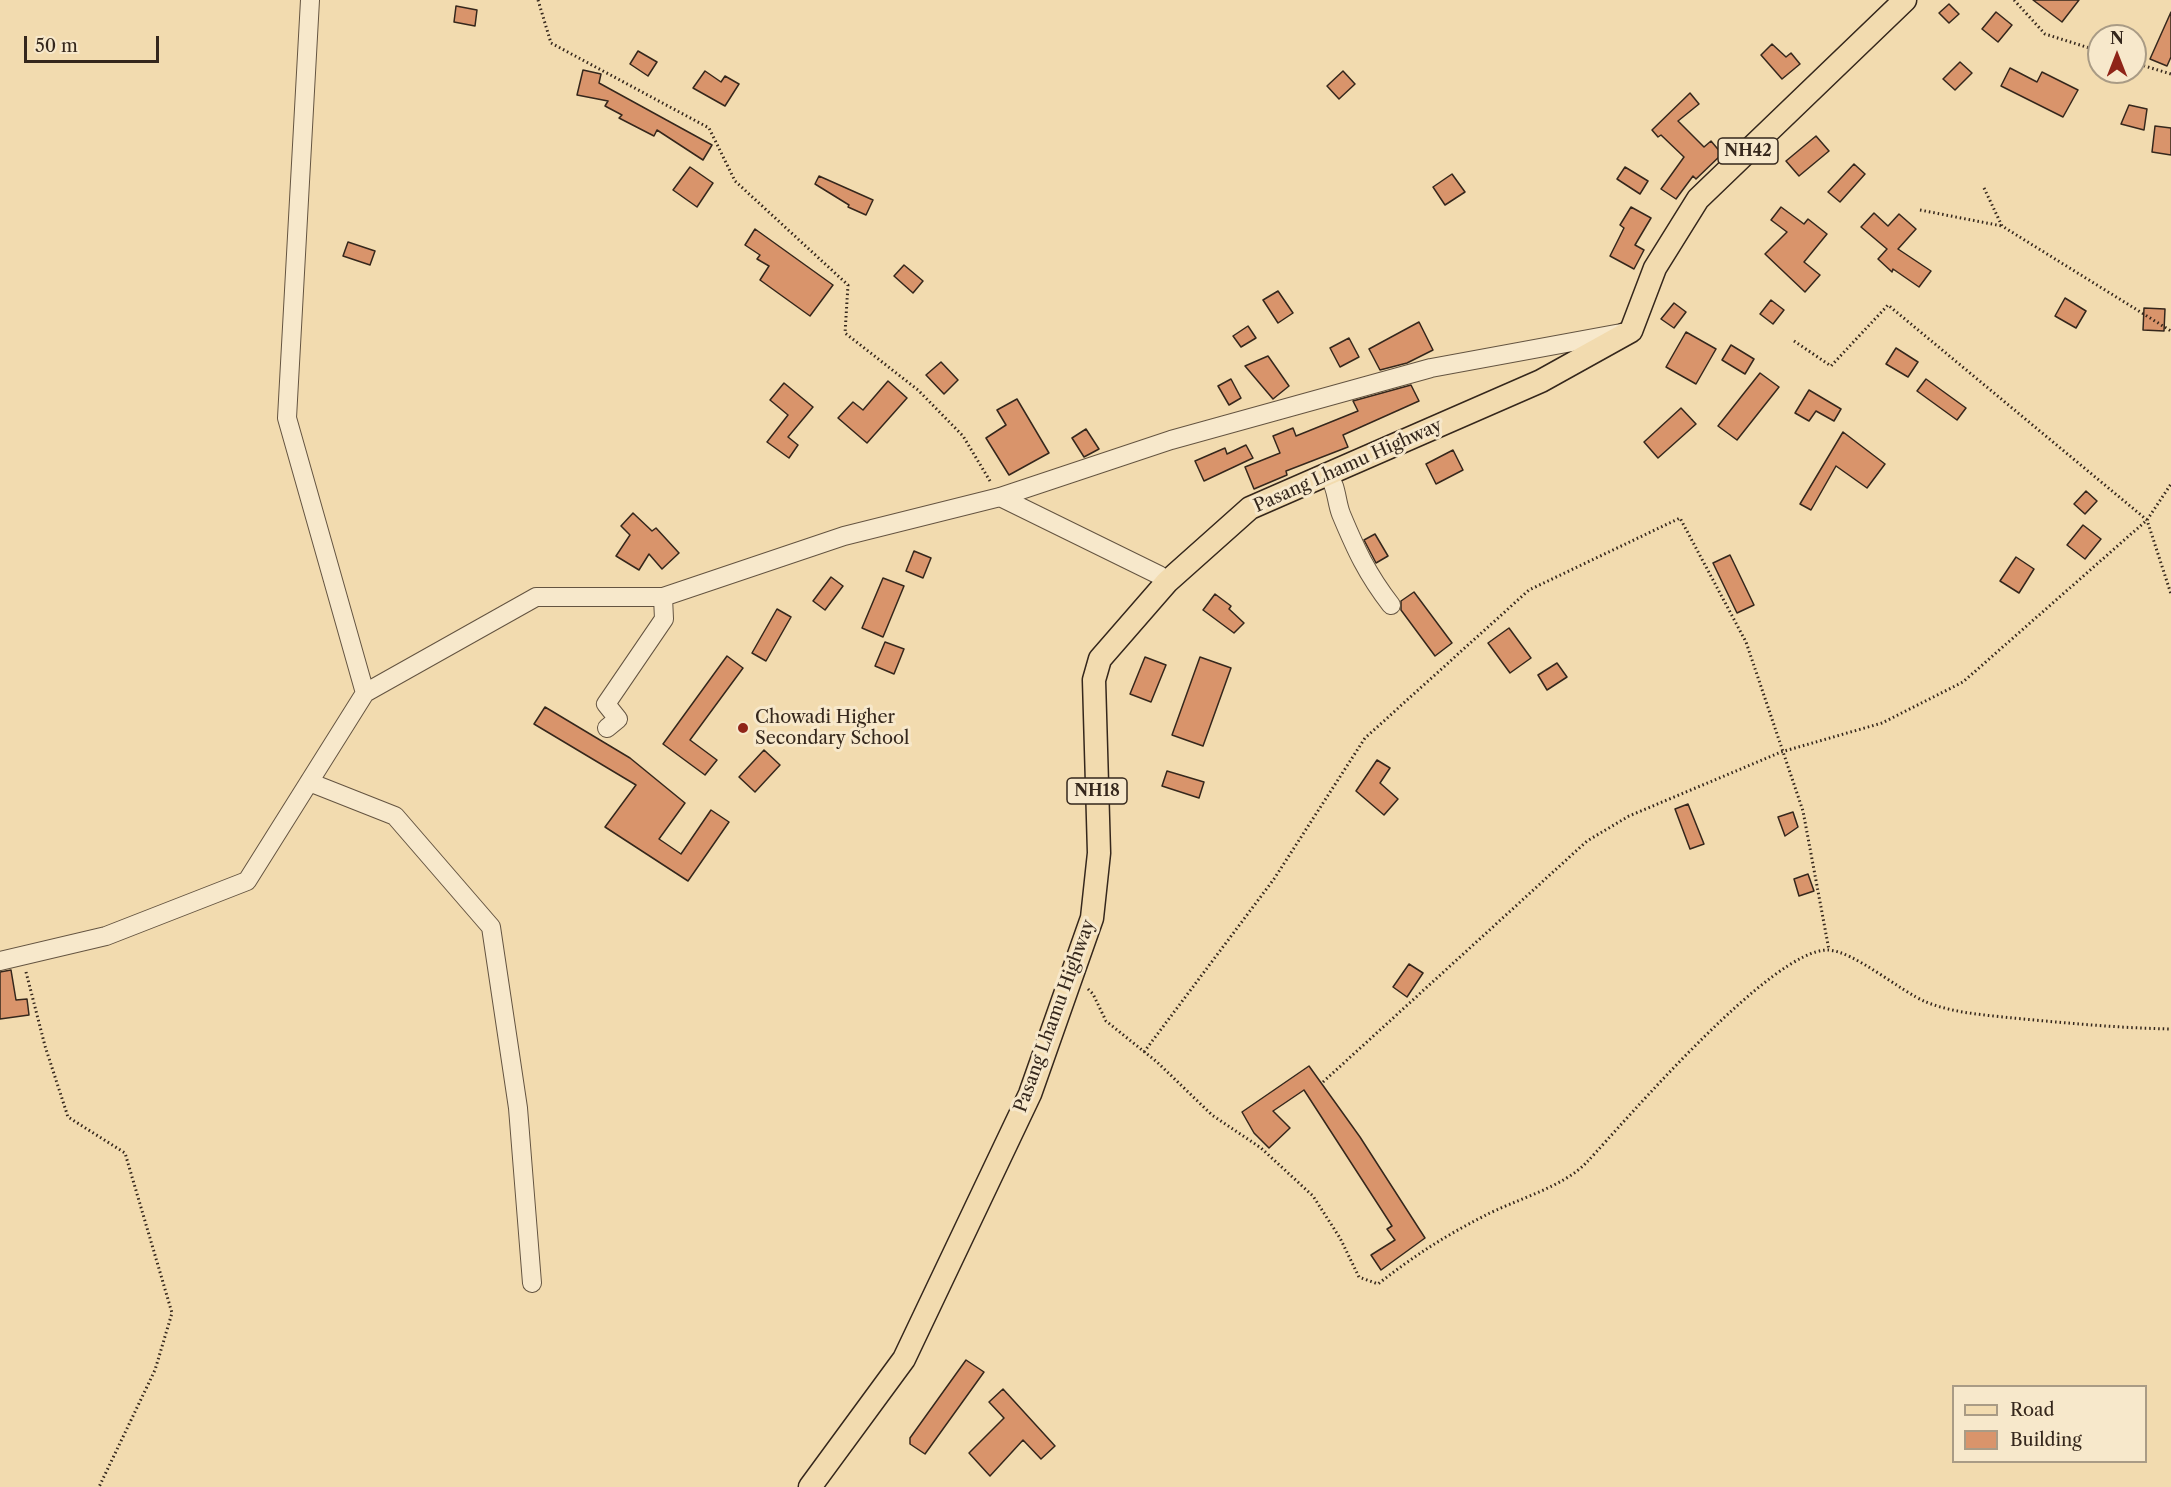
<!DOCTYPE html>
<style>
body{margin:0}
#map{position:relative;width:2171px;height:1487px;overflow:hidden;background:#f2dbaf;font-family:"Libre Caslon Text",serif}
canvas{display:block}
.legend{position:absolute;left:1952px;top:1385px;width:195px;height:78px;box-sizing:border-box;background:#f7e8cb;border:2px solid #a99b85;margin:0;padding:8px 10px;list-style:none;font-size:18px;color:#35271c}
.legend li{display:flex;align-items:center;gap:12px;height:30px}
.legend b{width:30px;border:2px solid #a99b85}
.north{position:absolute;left:2087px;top:24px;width:60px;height:60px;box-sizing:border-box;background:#f7e8cb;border:2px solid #a99b85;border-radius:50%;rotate:0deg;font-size:16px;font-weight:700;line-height:24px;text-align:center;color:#35271c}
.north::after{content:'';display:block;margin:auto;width:21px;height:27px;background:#8f2418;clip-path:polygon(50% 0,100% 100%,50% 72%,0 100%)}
.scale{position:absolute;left:24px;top:36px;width:135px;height:27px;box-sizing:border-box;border:3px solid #35271c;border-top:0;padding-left:8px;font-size:18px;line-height:21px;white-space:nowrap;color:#35271c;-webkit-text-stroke:4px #f7e8cb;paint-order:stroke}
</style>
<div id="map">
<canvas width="2171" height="1487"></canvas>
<ul class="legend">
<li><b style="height:8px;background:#f2dbaf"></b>Road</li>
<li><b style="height:16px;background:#d9946b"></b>Building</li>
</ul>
<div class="north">N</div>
<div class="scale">50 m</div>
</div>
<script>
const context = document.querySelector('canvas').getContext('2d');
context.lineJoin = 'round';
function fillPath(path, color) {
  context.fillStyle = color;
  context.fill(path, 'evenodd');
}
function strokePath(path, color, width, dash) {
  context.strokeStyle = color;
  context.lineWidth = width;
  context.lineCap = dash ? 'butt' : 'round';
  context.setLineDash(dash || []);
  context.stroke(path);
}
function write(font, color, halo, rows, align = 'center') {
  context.font = font + ' "Libre Caslon Text",serif';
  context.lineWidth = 6;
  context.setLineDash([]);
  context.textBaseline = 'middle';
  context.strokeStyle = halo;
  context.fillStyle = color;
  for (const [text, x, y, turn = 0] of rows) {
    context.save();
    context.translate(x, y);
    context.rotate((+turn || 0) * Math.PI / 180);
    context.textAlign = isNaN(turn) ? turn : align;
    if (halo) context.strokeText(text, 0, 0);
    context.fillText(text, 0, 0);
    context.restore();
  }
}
const building = new Path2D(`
 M2033 0H2079L2062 22Z
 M1949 4 1959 14 1949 23 1939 13Z
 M456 6 477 10 475 26 454 22Z
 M1996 12 2012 25 1998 42 1982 29Z
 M2171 12V57L2167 66 2150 59Z
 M1772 44 1786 57 1791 53 1800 64 1782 79 1761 55Z
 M638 51 657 62 648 76 630 64Z
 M1960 62 1972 73 1955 90 1943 79Z
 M2010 68 2037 82 2042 72 2078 90 2063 117 2001 86Z
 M583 70 601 74 599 83 712 145 703 160 657 130 654 136 619 118 622 115 605 106 608 101 577 95Z
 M705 71 721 82 725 76 739 84 725 106 693 88Z
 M1343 71 1355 84 1339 99 1327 86Z
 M1690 93 1699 104 1678 121 1704 147 1711 141 1722 154 1696 179 1693 176 1676 199 1661 189 1684 157 1661 135 1658 137 1652 130Z
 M2129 105 2147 109 2144 130 2121 124Z
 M2155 126 2171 128V155L2152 152Z
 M1816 136 1829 151 1799 176 1786 161Z
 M1854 164 1865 174 1840 202 1828 192Z
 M690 167 713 183 697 207 673 190Z
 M1625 167 1648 181 1640 194 1617 179Z
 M1452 174 1465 192 1445 205 1433 187Z
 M819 176 873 200 866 215 848 207 849 205 815 184Z
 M1631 207 1651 218 1635 245 1644 250 1634 269 1610 256 1624 228 1620 225Z
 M1781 207 1804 224 1808 219 1827 234 1804 262 1820 275 1805 292 1765 254 1787 232 1771 220Z
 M1874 213 1888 226 1899 214 1916 229 1898 249 1931 271 1919 287 1893 269 1892 272 1878 259 1887 249 1861 227Z
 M755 229 833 285 810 316 760 280 769 266 757 259 760 255 745 245Z
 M348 242 375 251 370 265 343 256Z
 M904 265 923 281 913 293 894 276Z
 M1278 291 1293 313 1278 323 1263 300Z
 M2065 298 2086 311 2076 328 2055 316Z
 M1771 300 1784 310 1773 324 1760 314Z
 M1674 303 1686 312 1674 328 1661 319Z
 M2144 308 2165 309 2164 331 2143 330Z
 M1419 322 1433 350 1407 363 1380 370 1369 349Z
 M1248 326 1256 338 1241 347 1233 336Z
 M1686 332 1716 349 1696 384 1666 367Z
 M1349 338 1359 357 1340 367 1330 348Z
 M1731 345 1754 359 1745 374 1722 360Z
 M1896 348 1918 362 1908 377 1886 364Z
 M1268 356 1289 386 1273 399 1245 366Z
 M941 362 958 380 944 394 926 375Z
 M1760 373 1779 387 1737 440 1718 426Z
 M1231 379 1241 398 1229 405 1218 386Z
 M1926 379 1966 408 1957 420 1917 391Z
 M888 381 907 398 867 443 838 418 853 402 863 410Z
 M784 383 813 407 788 437 798 445 789 458 767 442 788 415 770 400Z
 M1411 385 1419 401 1343 435 1348 447 1286 471 1287 475 1254 489 1245 467 1280 453 1273 436 1293 428 1296 436 1358 411 1353 401Z
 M1809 390 1841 409 1834 421 1816 411 1809 421 1795 413Z
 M1017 399 1049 453 1009 475 986 438 1006 425 997 410Z
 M1681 408 1696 424 1658 458 1644 442Z
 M1086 429 1099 449 1084 457 1072 438Z
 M1843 432 1885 464 1867 488 1836 466 1811 510 1800 504Z
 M1246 445 1253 458 1204 481 1195 461 1225 448 1227 454Z
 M1453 450 1463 470 1436 484 1426 464Z
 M2086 491 2097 501 2085 514 2074 504Z
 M633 513 652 531 656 528 679 553 662 569 649 554 639 570 616 556 630 535 621 526Z
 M2083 525 2101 539 2085 559 2067 545Z
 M1375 534 1388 556 1376 563 1364 540Z
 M914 551 931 558 923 578 906 571Z
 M1730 555 1754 605 1737 613 1713 563Z
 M2016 557 2034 569 2019 593 2000 581Z
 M831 577 843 586 825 610 813 601Z
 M883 578 904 586 883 637 862 628Z
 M1414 592 1452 643 1435 656 1401 610V601Z
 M1215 594 1231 606 1229 609 1244 623 1234 633 1203 610Z
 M777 609 791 617 766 661 752 653Z
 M1509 628 1531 658 1510 673 1488 643Z
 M885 642 904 649 894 674 875 666Z
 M727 656 743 668 690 740 717 760 705 775 663 744Z
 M1145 657 1166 665 1151 702 1130 694Z
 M1200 657 1231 668 1203 746 1172 735Z
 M1557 663 1567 677 1547 690 1538 675Z
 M545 707 630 758 685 803 659 839 681 854 711 810 729 822 688 881 605 827 636 785 534 724Z
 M764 750 780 765 755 792 739 777Z
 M1377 760 1390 768 1380 783 1398 799 1384 815 1356 791Z
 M1167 771 1204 782 1199 798 1162 786Z
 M1688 804 1704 844 1690 849 1675 809Z
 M1793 812 1798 827 1785 836 1778 817Z
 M1808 874 1814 891 1799 896 1794 879Z
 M1409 964 1423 973 1407 997 1393 987Z
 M11 970 16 1000 27 999 29 1015 0 1019V972Z
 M1309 1066 1360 1137 1425 1238 1381 1270 1371 1255 1395 1240 1387 1229 1392 1226 1304 1090 1273 1111 1290 1128 1269 1148 1254 1133 1242 1112Z
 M966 1360 984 1372 925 1454 910 1444V1438Z
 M1003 1389 1055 1446 1041 1459 1023 1440 990 1476 969 1453 1004 1418 989 1402Z`);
fillPath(building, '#d9946b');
strokePath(building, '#35271c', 1.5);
const minor = new Path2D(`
 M310 0 287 418 365 693
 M1328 475C1337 486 1336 501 1341 514 1356 550 1367 574 1391 605
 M1000 497 1159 575 1167 582
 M607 728 618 719 606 704 664 619 663 597
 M309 782 395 816 491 927 518 1108 532 1283
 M0 961 106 936 247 881 365 693 536 597H663L844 536 1000 497 1171 440 1431 368 1621 333`);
const major = new Path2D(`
 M810 1487 904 1359 1030 1094 1092 918 1099 853 1094 680 1100 659 1167 582 1250 508 1541 381 1631 331 1655 268 1698 199 1905 0`);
strokePath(minor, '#645441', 20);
strokePath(major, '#35271c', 25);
strokePath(new Path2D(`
 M538 0 551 43 709 128 735 181 848 285 845 333 918 390 963 436 990 481
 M2014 0 2045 34 2099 51
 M2135 63 2171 74
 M1984 188 2002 226 2171 331
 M1920 210 2002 226
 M1794 341 1831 366 1888 305 2147 520 2171 594
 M26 972 45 1046 68 1117 125 1153 172 1313 155 1370 99 1487
 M1088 989 1093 994 1106 1021 1157 1062 1212 1115 1261 1148 1313 1196 1340 1238 1359 1277 1378 1284C1414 1256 1443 1237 1484 1216 1514 1200 1564 1187 1587 1162 1628 1118 1772 949 1828 950 1854 951 1900 991 1926 1002 1953 1013 1985 1015 2013 1018 2066 1023 2118 1028 2171 1029
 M1144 1052 1274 879 1365 738 1529 590 1680 518 1746 642 1803 811 1829 950
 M1323 1082 1587 841 1629 816 1781 752 1882 723 1963 682 2147 520 2171 484`), '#35271c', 3, [1.5, 3]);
strokePath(minor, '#f7e8cb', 18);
strokePath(major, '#f2dbaf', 22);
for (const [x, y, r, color] of [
 [743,728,6,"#8f2418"]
]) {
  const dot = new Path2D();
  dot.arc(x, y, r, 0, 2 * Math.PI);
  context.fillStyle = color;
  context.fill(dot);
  strokePath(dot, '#f7e8cb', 2);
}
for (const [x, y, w] of [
 [1748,151,60],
 [1097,791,60]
]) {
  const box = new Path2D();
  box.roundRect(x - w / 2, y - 13, w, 26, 4.5);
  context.fillStyle = '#f7e8cb';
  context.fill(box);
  strokePath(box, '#35271c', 1.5);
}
write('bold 16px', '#35271c', null, [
 ["NH42",1748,151],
 ["NH18",1097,791]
]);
write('18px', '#35271c', '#f7e8cb', [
 ["Pasang Lhamu Highway",1348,466,-24],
 ["Pasang Lhamu Highway",1055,1016,-70]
]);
write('18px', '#35271c', '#f7e8cb', [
 ["Chowadi Higher",755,718],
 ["Secondary School",755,739]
], 'left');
</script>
